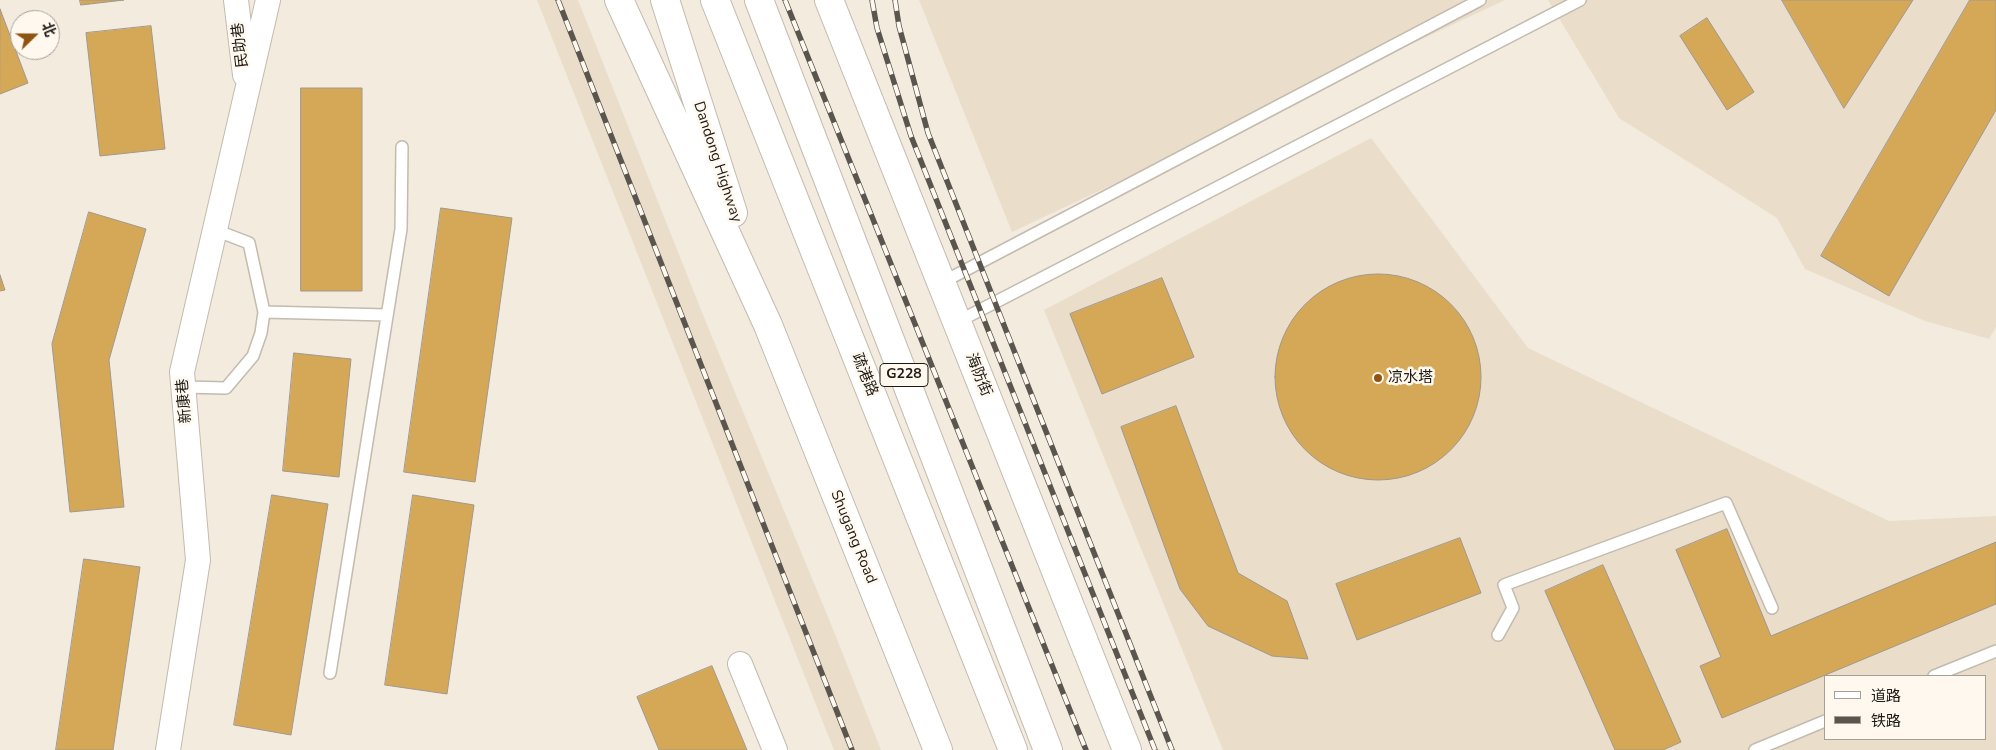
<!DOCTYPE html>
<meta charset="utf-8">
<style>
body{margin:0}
#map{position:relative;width:1996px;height:750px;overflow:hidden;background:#f3ebde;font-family:"Nunito Sans","Noto Sans SC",sans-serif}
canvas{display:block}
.legend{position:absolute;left:1824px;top:675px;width:162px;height:65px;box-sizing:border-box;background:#fff8ee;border:1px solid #a59f98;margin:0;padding:6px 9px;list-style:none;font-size:15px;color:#1d1a16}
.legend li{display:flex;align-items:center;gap:10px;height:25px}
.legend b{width:25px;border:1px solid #a59f98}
.north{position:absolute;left:10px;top:10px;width:50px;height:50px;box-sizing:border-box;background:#fff8ee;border:1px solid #a59f98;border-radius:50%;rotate:68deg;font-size:14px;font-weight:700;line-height:20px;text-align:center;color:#1d1a16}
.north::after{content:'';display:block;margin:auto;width:18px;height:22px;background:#8f5412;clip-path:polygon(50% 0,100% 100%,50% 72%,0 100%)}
</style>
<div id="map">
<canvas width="1996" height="750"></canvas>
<ul class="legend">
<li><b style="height:6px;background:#fff"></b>道路</li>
<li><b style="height:6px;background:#5a564f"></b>铁路</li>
</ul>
<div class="north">北</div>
</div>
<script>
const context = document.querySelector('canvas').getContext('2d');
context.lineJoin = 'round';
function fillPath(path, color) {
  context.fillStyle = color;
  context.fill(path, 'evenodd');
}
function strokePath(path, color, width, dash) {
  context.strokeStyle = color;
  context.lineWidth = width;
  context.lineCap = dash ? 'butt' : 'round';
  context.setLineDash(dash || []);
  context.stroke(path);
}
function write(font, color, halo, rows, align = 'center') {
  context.font = font + ' "Nunito Sans","Noto Sans SC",sans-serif';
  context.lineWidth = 5;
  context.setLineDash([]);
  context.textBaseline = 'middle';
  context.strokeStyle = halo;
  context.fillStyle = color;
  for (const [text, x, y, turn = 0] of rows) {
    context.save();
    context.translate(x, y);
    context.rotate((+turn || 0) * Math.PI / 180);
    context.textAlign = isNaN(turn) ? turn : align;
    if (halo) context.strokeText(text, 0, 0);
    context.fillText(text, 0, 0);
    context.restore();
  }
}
fillPath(new Path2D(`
 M537 0H578L703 315 833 629 881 750H834Z
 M919 0H1505L1012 232Z
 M1548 0H1996V327L1989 339 1925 321 1805 269 1777 218 1619 118Z
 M1371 138 1528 348 1889 521 1996 516V750H1223L1044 310ZM1825 676H1985V739H1825Z`), '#eadecb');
const building = new Path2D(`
 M80 0H124L81 5Z
 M1782 0H1913L1844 108Z
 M1970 0H1996V110L1889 296 1821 256Z
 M0 9 28 83 0 94Z
 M1707 18 1754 92 1727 110 1680 36Z
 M151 26 165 149 100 156 86 33Z
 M301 88H362V291H301Z
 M441 208 512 218 475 482 404 472Z
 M89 212 146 229 109 360 124 507 70 512 52 344Z
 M1275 377a103 103 0 1 1 206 0a103 103 0 1 1-206 0Z
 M0 275 5 290 0 291Z
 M1162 278 1194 357 1102 394 1070 314Z
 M294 353 351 359 339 477 283 471Z
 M1176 406 1238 573 1287 601 1308 659 1272 656 1208 626 1180 589 1121 427Z
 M272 495 328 504 291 735 234 725Z
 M413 495 474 505 447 694 385 685Z
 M1727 529 1771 636 1996 542V604L1722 718 1700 666 1721 657 1676 550Z
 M1460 538 1481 593 1357 640 1336 584Z
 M84 559 140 567 113 750H56Z
 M1603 565 1681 742 1663 750H1615L1545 591Z
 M712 666 747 750H659L637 697Z`);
fillPath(building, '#d5a858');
strokePath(building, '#a0988d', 1);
const service = new Path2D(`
 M941 283 1480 0
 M264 312 387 315
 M957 322 1580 0
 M183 387 226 388 253 356 261 333 264 312 249 243 215 230
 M1498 635 1513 608 1504 585 1726 503 1772 608
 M330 673 401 229 402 147
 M1934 676 1996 651
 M1755 750 1825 721`);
const minor = new Path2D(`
 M236 0 245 75
 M740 664 775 750
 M168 750 198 560 182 372 268 0`);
const tertiary = new Path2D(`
 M829 0 1127 750`);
const trunk = new Path2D(`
 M619 0 768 325 938 750
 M665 0 733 213
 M715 0 1013 750
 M759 0 1048 750`);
strokePath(service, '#c2bbae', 14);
strokePath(minor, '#c2bbae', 26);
strokePath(tertiary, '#c2bbae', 30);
strokePath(trunk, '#c2bbae', 30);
strokePath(service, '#fff', 11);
strokePath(minor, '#fff', 24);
strokePath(tertiary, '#fff', 28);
strokePath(trunk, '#fff', 28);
const rail = new Path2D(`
 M558 0 852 750
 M785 0 1086 750
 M872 0 877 28 911 136 1155 750
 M895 0 899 26 928 133 1172 750`);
strokePath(rail, '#5a564f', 5.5);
strokePath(rail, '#fff8ee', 4, [11]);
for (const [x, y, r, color] of [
 [1378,378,5,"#8f5412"]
]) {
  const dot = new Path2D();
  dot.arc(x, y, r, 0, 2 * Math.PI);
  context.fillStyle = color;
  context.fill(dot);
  strokePath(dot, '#fff8ee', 2);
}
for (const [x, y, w] of [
 [904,375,48]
]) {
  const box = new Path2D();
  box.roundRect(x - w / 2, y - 11.5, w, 23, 4);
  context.fillStyle = '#fff8ee';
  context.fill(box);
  strokePath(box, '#1d1a16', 1);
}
write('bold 14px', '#1d1a16', null, [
 ["G228",904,375]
]);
write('15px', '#1d1a16', '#fff8ee', [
 ["民助巷",241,45,-97],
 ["Dandong Highway",717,162,72],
 ["疏港路",864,375,68],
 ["海防街",978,375,68],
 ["新康巷",185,401,-95],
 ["Shugang Road",853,537,68]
]);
write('15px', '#1d1a16', '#fff8ee', [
 ["凉水塔",1388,378]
], 'left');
</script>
